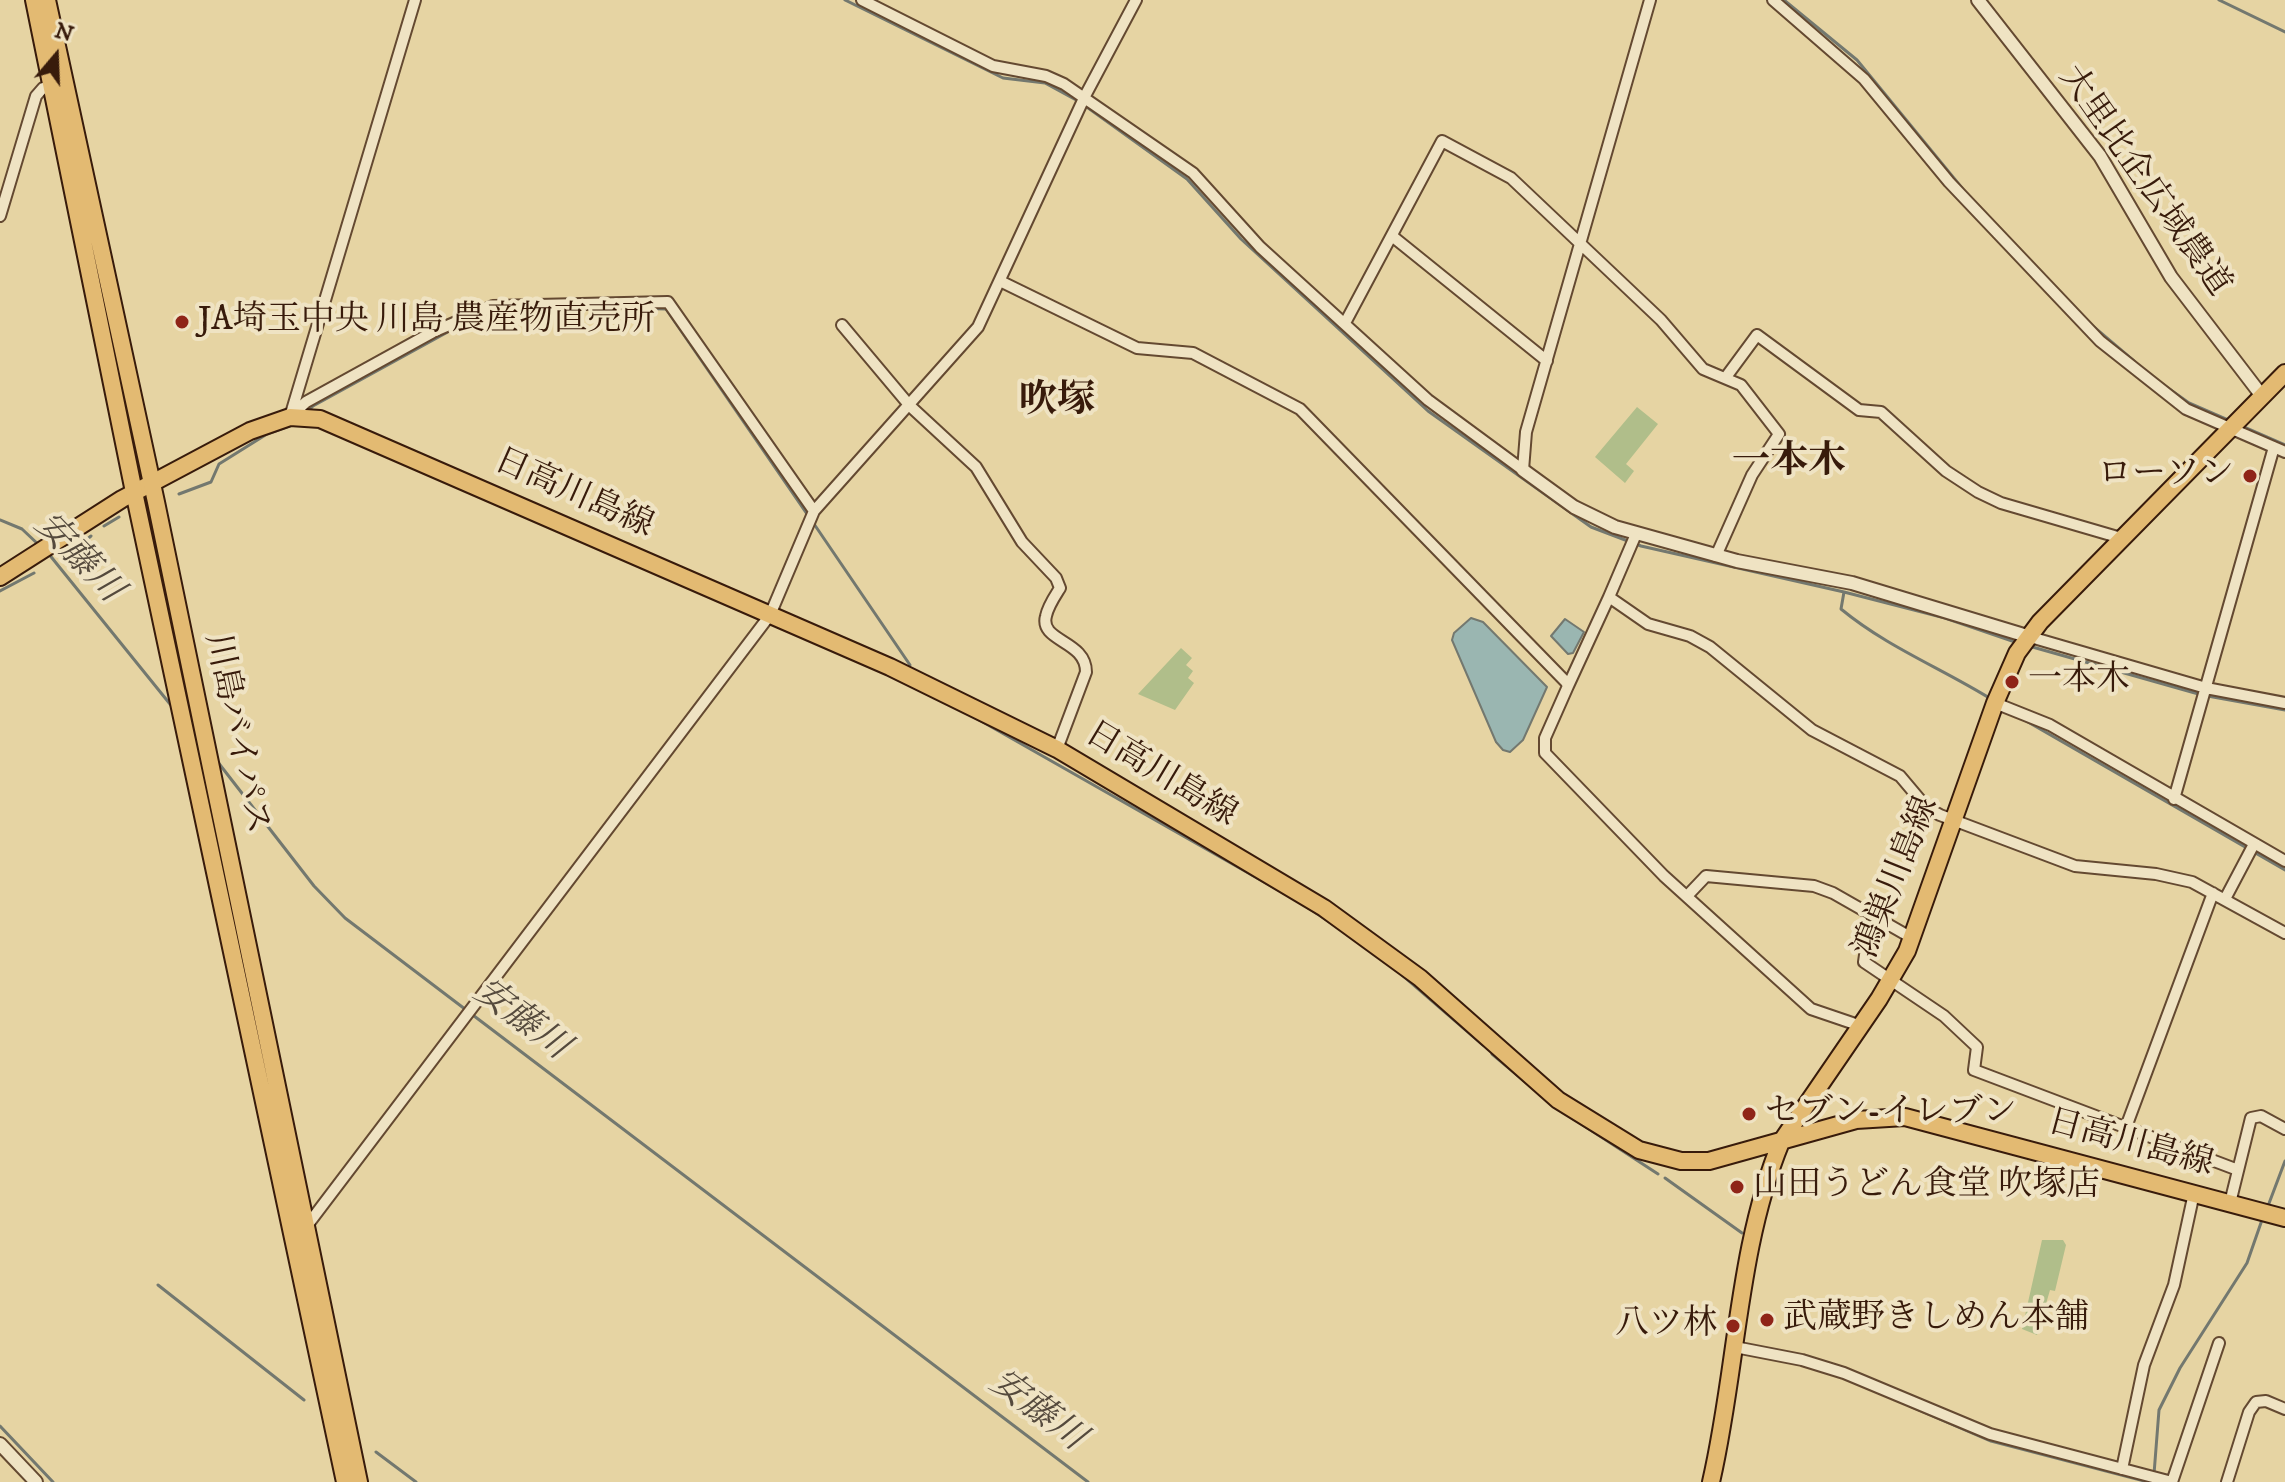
<!DOCTYPE html>
<meta charset="utf-8">
<style>
body{margin:0}
#map{position:relative;width:2285px;height:1482px;overflow:hidden;background:#e6d4a3;font-family:"IM FELL DW Pica",serif}
canvas{display:block}
.north{position:absolute;left:16px;top:16px;width:80px;height:80px;-webkit-text-stroke:6px #efe3c3;paint-order:stroke;rotate:19deg;font-size:22px;font-weight:700;line-height:32px;text-align:center;color:#381b0b}
.north::after{content:'';display:block;margin:auto;width:28px;height:36px;background:#381b0b;clip-path:polygon(50% 0,100% 100%,50% 72%,0 100%)}
</style>
<div id="map">
<canvas width="2285" height="1482"></canvas>
<div class="north">N</div>
</div>
<script>
const context = document.querySelector('canvas').getContext('2d');
context.lineJoin = 'round';
function fillPath(path, color) {
  context.fillStyle = color;
  context.fill(path, 'evenodd');
}
function strokePath(path, color, width, dash) {
  context.strokeStyle = color;
  context.lineWidth = width;
  context.lineCap = dash ? 'butt' : 'round';
  context.setLineDash(dash || []);
  context.stroke(path);
}
function write(font, color, halo, rows, align = 'center') {
  context.font = font + ' "IM FELL DW Pica","Noto Serif JP",serif';
  context.lineWidth = 8;
  context.setLineDash([]);
  context.textBaseline = 'middle';
  context.strokeStyle = halo;
  context.fillStyle = color;
  for (const [text, x, y, turn = 0] of rows) {
    context.save();
    context.translate(x, y);
    context.rotate((+turn || 0) * Math.PI / 180);
    context.textAlign = isNaN(turn) ? turn : align;
    if (halo) context.strokeText(text, 0, 0);
    context.fillText(text, 0, 0);
    context.restore();
  }
}
fillPath(new Path2D(`
 M1637 407 1658 424 1626 464 1634 471 1625 483 1595 457Z
 M1181 648 1192 658 1186 665 1193 671 1188 678 1194 683 1175 710 1138 694Z
 M2042 1240H2063L2066 1245 2055 1291 2050 1290 2037 1335 2022 1329Z`), '#b0be8a');
const water = new Path2D(`
 M1471 618 1483 622 1547 687 1523 740 1510 752 1503 750 1496 742 1452 640 1454 633Z
 M1565 619 1584 632 1573 653 1568 654 1551 636Z`);
fillPath(water, '#9ab6b1');
strokePath(water, '#73786f', 2);
strokePath(new Path2D(`
 M845 0 1003 78 1045 83 1078 101
 M1784 0 1857 60 1962 188
 M2219 0 2285 32
 M1084 105 1187 179 1241 239 1428 411 1591 527 1641 546 1844 592 1945 618 2018 643
 M627 308 666 309 807 514
 M487 314 523 310
 M2088 322 2134 361
 M2161 383 2189 403 2228 420
 M306 413 313 406 455 328
 M2242 426 2285 445
 M179 494 211 482 219 464 267 434 295 424
 M0 520 22 529 40 546
 M812 521 910 665
 M104 526 119 517
 M69 545 75 549 91 536
 M48 553 174 709
 M0 591 34 573
 M1844 592 1841 609C1887 647 1941 668 1991 699
 M2029 646 2202 695 2285 710
 M974 717 1294 899
 M2021 718 2285 870
 M217 761 314 886 345 918 1088 1482
 M1304 905 1334 925
 M1401 974 1483 1045
 M1492 1054 1547 1100
 M1566 1114 1658 1174
 M1665 1178 1742 1233
 M2268 1206 2285 1161
 M158 1285 304 1400
 M1910 1406 1991 1441 2148 1482
 M0 1426 53 1482
 M376 1452 416 1482
 M2154 1474 2159 1410 2180 1368 2247 1263 2263 1217`), '#73786f', 3);
const minor = new Path2D(`
 M415 0 290 417 306 402 433 332 493 306 668 302 814 511
 M862 0 993 66 1046 76 1064 84 1193 173 1260 247 1428 400 1523 470
 M1773 0 1864 79 1949 182 2100 341 2186 409 2285 452
 M0 216 36 96 43 88 55 85
 M1392 236 1547 361
 M1002 282 1137 348 1193 353 1300 409 1566 682 1568 686 1545 738V753L1664 876 1811 1009 1861 1026
 M1345 323 1442 141 1511 178 1661 320 1703 369 1741 385 1779 434 1752 475 1716 556
 M842 325 910 406 976 467 1022 542 1056 578 1060 588C1055 596 1048 606 1046 616 1039 642 1086 640 1086 672L1057 749
 M1726 377 1757 335 1859 410 1881 412 1946 471 1978 492 2001 503 2121 538
 M1523 470 1526 432 1650 0
 M1636 534 1609 597 1648 624 1690 636 1710 647 1812 730 1900 776 1927 808 1940 815 2075 866 2156 874 2192 882 2285 933
 M2027 636 2206 688 2285 703
 M1568 686 1609 597
 M1995 703 2050 725 2285 861
 M2174 799 2274 447
 M1687 896 1706 876 1814 886 1833 893 1912 938
 M2225 899 2254 844
 M1880 923 1866 948 1864 962 1944 1016 1977 1047 1974 1070 2238 1170
 M2126 1127 2213 893
 M2230 1203 2251 1118 2261 1116 2285 1129
 M306 1227 770 615 814 511 978 327 1085 96 1136 0
 M1735 1347 1802 1360 1844 1373 1990 1434 2172 1482
 M2122 1469 2144 1365 2174 1285 2194 1193
 M2172 1482 2219 1343
 M2227 1482 2249 1412 2256 1402 2266 1401 2285 1409`);
const tertiary = new Path2D(`
 M1978 0 2100 156 2171 277 2262 396
 M1523 470 1574 507 1615 527 1737 561 1852 583 2027 636
 M0 1444 36 1482`);
const primary = new Path2D(`
 M0 577 122 499 250 431 290 417 320 419 890 667 1057 749 1324 908 1420 978 1558 1100 1639 1150 1681 1161H1709L1856 1120 1905 1117 2285 1218
 M1711 1482C1737 1371 1737 1249 1781 1142L1879 999 1907 951 1995 703 2017 653 2040 622 2285 373`);
const trunk = new Path2D(`
 M34 0 134 492 345 1482
 M47 0 156 502 359 1482`);
strokePath(minor, '#644931', 14);
strokePath(tertiary, '#644931', 16);
strokePath(primary, '#381b0b', 20);
strokePath(trunk, '#381b0b', 20);
strokePath(minor, '#efe3c3', 10);
strokePath(tertiary, '#efe3c3', 12);
strokePath(primary, '#e3ba72', 16);
strokePath(trunk, '#e3ba72', 16);
for (const [x, y, r, color] of [
 [182,322,8,"#8f2418"],
 [2250,476,8,"#8f2418"],
 [2012,682,8,"#8f2418"],
 [1749,1114,8,"#8f2418"],
 [1737,1187,8,"#8f2418"],
 [1767,1320,8,"#8f2418"],
 [1733,1326,8,"#8f2418"]
]) {
  const dot = new Path2D();
  dot.arc(x, y, r, 0, 2 * Math.PI);
  context.fillStyle = color;
  context.fill(dot);
  strokePath(dot, '#efe3c3', 3);
}
write('34px', '#381b0b', '#efe3c3', [
 ["大里比企広域農道",2143,182,55],
 ["日高川島線",573,495,24],
 ["川島バイパス",235,734,78],
 ["日高川島線",1160,776,31],
 ["鴻巣川島線",1898,878,-68],
 ["日高川島線",2130,1145,15]
]);
write('34px', '#381b0b', '#efe3c3', [
 ["JA埼玉中央 川島 農産物直売所",198,322],
 ["ローソン",2234,476,"right"],
 ["一本木",2028,682],
 ["セブン-イレブン",1765,1114],
 ["山田うどん食堂 吹塚店",1753,1187],
 ["武蔵野きしめん本舗",1783,1320],
 ["八ツ林",1717,1326,"right"]
], 'left');
write('italic 36px', '#554a3d', '#efe3c3', [
 ["安藤川",77,559,46],
 ["安藤川",520,1021,37],
 ["安藤川",1036,1412,37]
]);
write('bold 38px', '#381b0b', '#efe3c3', [
 ["吹塚",1057,403],
 ["一本木",1789,464]
]);
</script>
